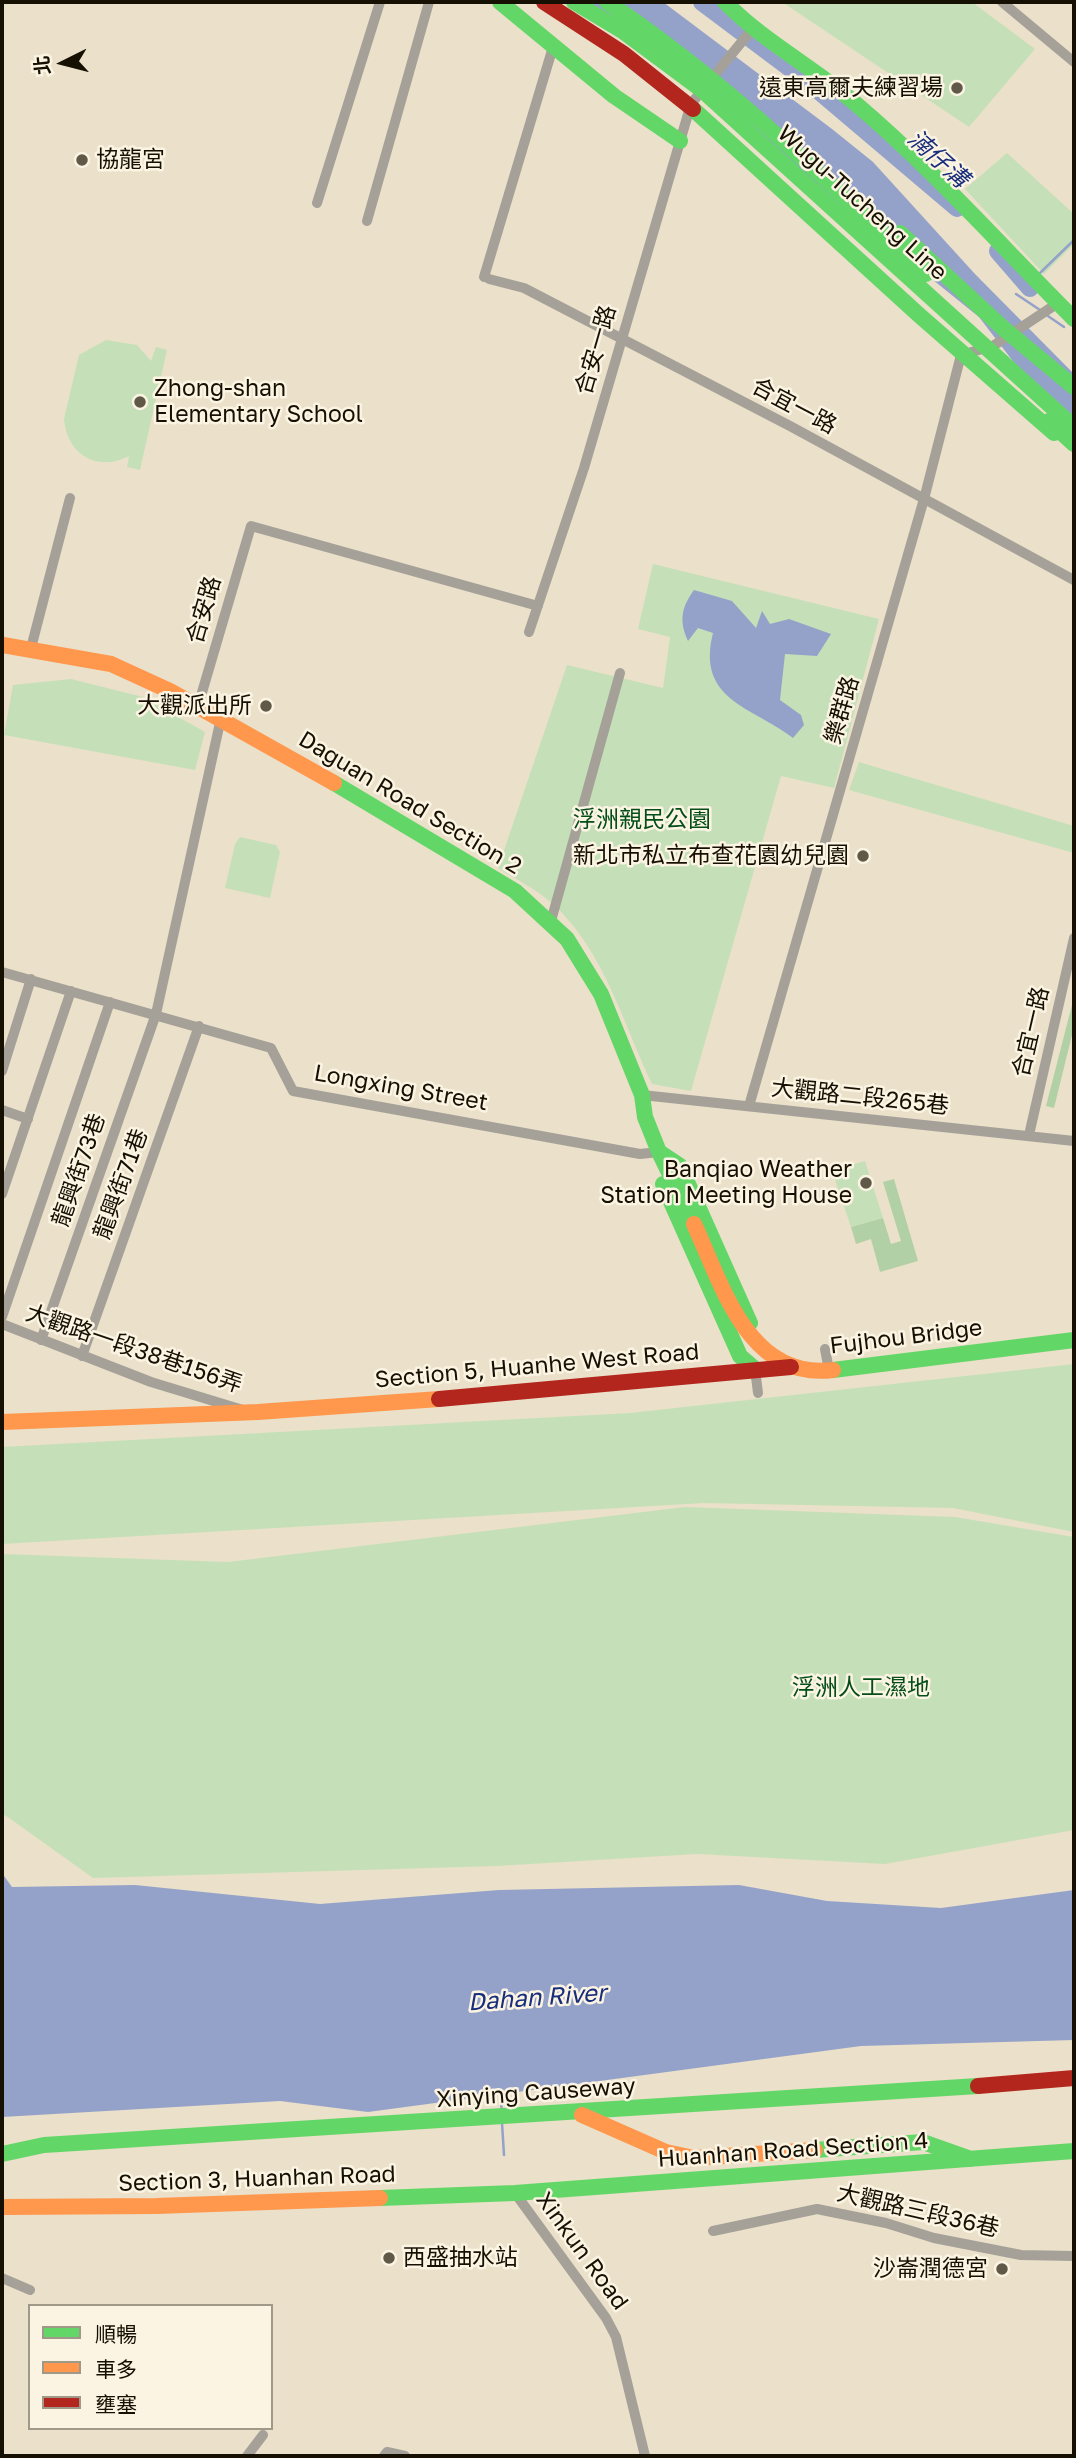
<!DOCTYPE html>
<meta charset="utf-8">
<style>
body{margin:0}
#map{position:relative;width:1076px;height:2458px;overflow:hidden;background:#ebe0c9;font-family:"Golos Text","Noto Sans TC",sans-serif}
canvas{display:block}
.frame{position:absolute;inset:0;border:4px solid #161002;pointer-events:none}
.legend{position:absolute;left:28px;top:2304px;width:245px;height:126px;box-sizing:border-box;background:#fcf4e3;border:2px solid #a09989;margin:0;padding:9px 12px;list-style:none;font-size:21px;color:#161002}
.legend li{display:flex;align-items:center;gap:14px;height:35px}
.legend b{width:35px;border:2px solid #a09989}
.north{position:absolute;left:28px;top:28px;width:70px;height:70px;-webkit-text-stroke:5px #fcf4e3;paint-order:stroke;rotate:264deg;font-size:19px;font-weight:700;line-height:28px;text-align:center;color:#161002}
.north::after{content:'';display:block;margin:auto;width:24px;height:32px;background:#161002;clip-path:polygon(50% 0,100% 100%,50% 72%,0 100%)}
</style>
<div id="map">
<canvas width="1076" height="2458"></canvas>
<div class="frame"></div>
<ul class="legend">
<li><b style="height:9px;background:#63d668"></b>順暢</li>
<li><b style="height:9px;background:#ff974d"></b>車多</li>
<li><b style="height:9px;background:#b3261e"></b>壅塞</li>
</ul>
<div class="north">北</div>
</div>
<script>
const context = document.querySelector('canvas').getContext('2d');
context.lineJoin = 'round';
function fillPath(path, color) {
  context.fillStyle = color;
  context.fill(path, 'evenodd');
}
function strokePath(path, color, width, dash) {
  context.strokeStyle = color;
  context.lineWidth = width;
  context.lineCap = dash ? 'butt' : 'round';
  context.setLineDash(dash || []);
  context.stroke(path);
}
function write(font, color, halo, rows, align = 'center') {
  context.font = font + ' "Golos Text","Noto Sans TC",sans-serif';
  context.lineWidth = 5;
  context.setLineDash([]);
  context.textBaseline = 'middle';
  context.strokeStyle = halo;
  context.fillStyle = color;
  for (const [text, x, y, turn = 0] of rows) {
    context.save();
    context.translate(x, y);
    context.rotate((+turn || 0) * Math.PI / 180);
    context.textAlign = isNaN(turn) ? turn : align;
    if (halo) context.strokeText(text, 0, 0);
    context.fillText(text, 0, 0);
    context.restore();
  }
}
fillPath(new Path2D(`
 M782 2H972L1035 49 969 127Z
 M1007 153 1074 214V244L1044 274 965 189Z
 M106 340 137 345 151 361 156 347 167 350 140 470 127 467 129 456C97 473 67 454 64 419L79 355Z
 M653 564 879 619 834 788 781 776 691 1091 652 1084C623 1023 604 951 553 904 537 890 516 879 498 868L567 665 663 688 670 637 638 629Z
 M71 679 143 697 205 732 195 770 4 735 13 685Z
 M859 762 1074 826V853L849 790Z
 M240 837 276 845 280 852 270 898 225 888 235 844Z
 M865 1161 883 1218 851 1227 832 1171Z
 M1074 1364V1532L953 1508 704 1503 2 1544V1447L630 1413Z
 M685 1507 955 1517 1074 1537V1830L885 1864 697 1854 497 1866 93 1878 2 1813V1554L228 1562Z`), '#c5e0b8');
fillPath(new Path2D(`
 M1074 997V1027L1054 1108 1046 1106Z
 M894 1179 918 1261 880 1272 871 1239 856 1244 851 1227 883 1218 891 1244 901 1241 883 1182Z`), '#b2d0a6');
fillPath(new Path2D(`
 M588 2H663L832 129 873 162 975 274 1074 374V428L1045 403 979 317Z
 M694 590 732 601 756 628 762 611 770 624 789 619 831 634 817 656 785 654 780 700 801 715 804 725 793 738C751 706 696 700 713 633L698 628 688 641C679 621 681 608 694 590Z
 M2 1873 12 1887 135 1885 320 1904 499 1890 739 1885 827 1901 941 1908 1074 1890V2040L861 2046 368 2112 280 2101 2 2117Z`), '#94a2ca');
strokePath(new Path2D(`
 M1040 273 1074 240
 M1016 294 1040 310
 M1045 314 1064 327
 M500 2092 502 2113
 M502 2123 504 2155`), '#94a2ca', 2.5);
strokePath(new Path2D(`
 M702 2 806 80 957 208
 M998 251 1030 288`), '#94a2ca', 18);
strokePath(new Path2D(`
 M1002 2 1074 62
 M317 203 380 2
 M367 221 429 2
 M484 277 553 47
 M489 279 524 288 790 426 1074 580
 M529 632 584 468 691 104 753 28
 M31 648 70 498
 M198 706 251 526 538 606
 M551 921 620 673
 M2 972 271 1048 293 1091 640 1154 659 1152
 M2 1071 31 979
 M642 1095 1074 1141
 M749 1106 924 499 961 355 993 346 1058 303
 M2 1110 28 1119
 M1029 1135 1074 938
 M2 1194 71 991
 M2 1317 110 1002
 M2 1324 151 1382 243 1410
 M41 1340 156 1014 221 718
 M825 1349 828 1365
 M82 1356 199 1026
 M755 1369 758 1393
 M515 2193 606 2318 616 2337 645 2456
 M713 2231 817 2209 886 2223 934 2238 1021 2255 1074 2256
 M2 2278 30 2290
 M247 2456 263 2435
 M384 2456 387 2452 405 2456`), '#a5a199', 10);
strokePath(new Path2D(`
 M500 2 614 96 680 141
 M574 2 624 32 702 90 1074 427
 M607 2C724 80 824 178 926 274
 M725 2C764 42 813 67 855 103 933 169 1002 247 1074 319
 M693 109 919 315 1054 433
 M900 233 1003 328 1074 387
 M1049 421 1074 444
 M334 783 515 891 567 939 601 994 642 1095 645 1117 659 1152 694 1224
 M659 1152 680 1166 750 1323
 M663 1184 740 1356 755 1369
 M833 1370 1074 1340
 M815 2150 923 2142 971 2159
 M2 2154 44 2145 978 2086
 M380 2198 515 2193 1074 2151`), '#63d668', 16);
strokePath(new Path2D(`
 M3 645 111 664 170 691 334 783
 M694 1224C722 1284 748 1381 833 1370
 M2 1422 258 1412 439 1399
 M582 2115 666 2152 694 2158 815 2150
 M2 2207 157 2206 380 2198`), '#ff974d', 16);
strokePath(new Path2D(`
 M544 2 624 54 693 109
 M439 1399 791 1367
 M978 2086 1074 2078`), '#b3261e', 16);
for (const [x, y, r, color] of [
 [957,88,7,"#615948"],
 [82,160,7,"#615948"],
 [140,402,7,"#615948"],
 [266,706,7,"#615948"],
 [863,856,7,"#615948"],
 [866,1183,7,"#615948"],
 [389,2258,7,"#615948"],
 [1002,2269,7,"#615948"]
]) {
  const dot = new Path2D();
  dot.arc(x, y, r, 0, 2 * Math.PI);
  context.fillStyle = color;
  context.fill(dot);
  strokePath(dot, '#fcf4e3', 2.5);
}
write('23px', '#161002', '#fcf4e3', [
 ["遠東高爾夫練習場",943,88],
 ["協龍宮",96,160,"left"],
 ["Zhong-shan",154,389,"left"],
 ["Elementary School",154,415,"left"],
 ["大觀派出所",252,706],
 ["新北市私立布查花園幼兒園",849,856],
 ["Banqiao Weather",852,1170],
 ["Station Meeting House",852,1196],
 ["西盛抽水站",403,2258,"left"],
 ["沙崙潤德宮",988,2269]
], 'right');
write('23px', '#161002', '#fcf4e3', [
 ["Wugu-Tucheng Line",862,203,42],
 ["合安一路",596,350,-74],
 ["合宜一路",794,406,28],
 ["合安路",204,610,-74],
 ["樂群路",842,710,-74],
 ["Daguan Road Section 2",410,803,31],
 ["合宜一路",1031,1032,-77],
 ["Longxing Street",401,1088,10],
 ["大觀路二段265巷",860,1097,6],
 ["龍興街73巷",79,1170,-71],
 ["龍興街71巷",121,1184,-70],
 ["Fujhou Bridge",906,1337,-7],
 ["大觀路一段38巷156弄",134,1349,19],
 ["Section 5, Huanhe West Road",537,1366,-5],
 ["Xinying Causeway",536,2093,-4],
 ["Huanhan Road Section 4",793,2150,-4],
 ["Section 3, Huanhan Road",257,2179,-2],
 ["大觀路三段36巷",918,2211,13],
 ["Xinkun Road",582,2251,54]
]);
write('23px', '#024d18', '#fcf4e3', [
 ["浮洲親民公園",642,820],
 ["浮洲人工濕地",861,1688]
]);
write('italic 24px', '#182d7b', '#fcf4e3', [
 ["湳仔溝",938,159,42],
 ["Dahan River",537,1998,-4]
]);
</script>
